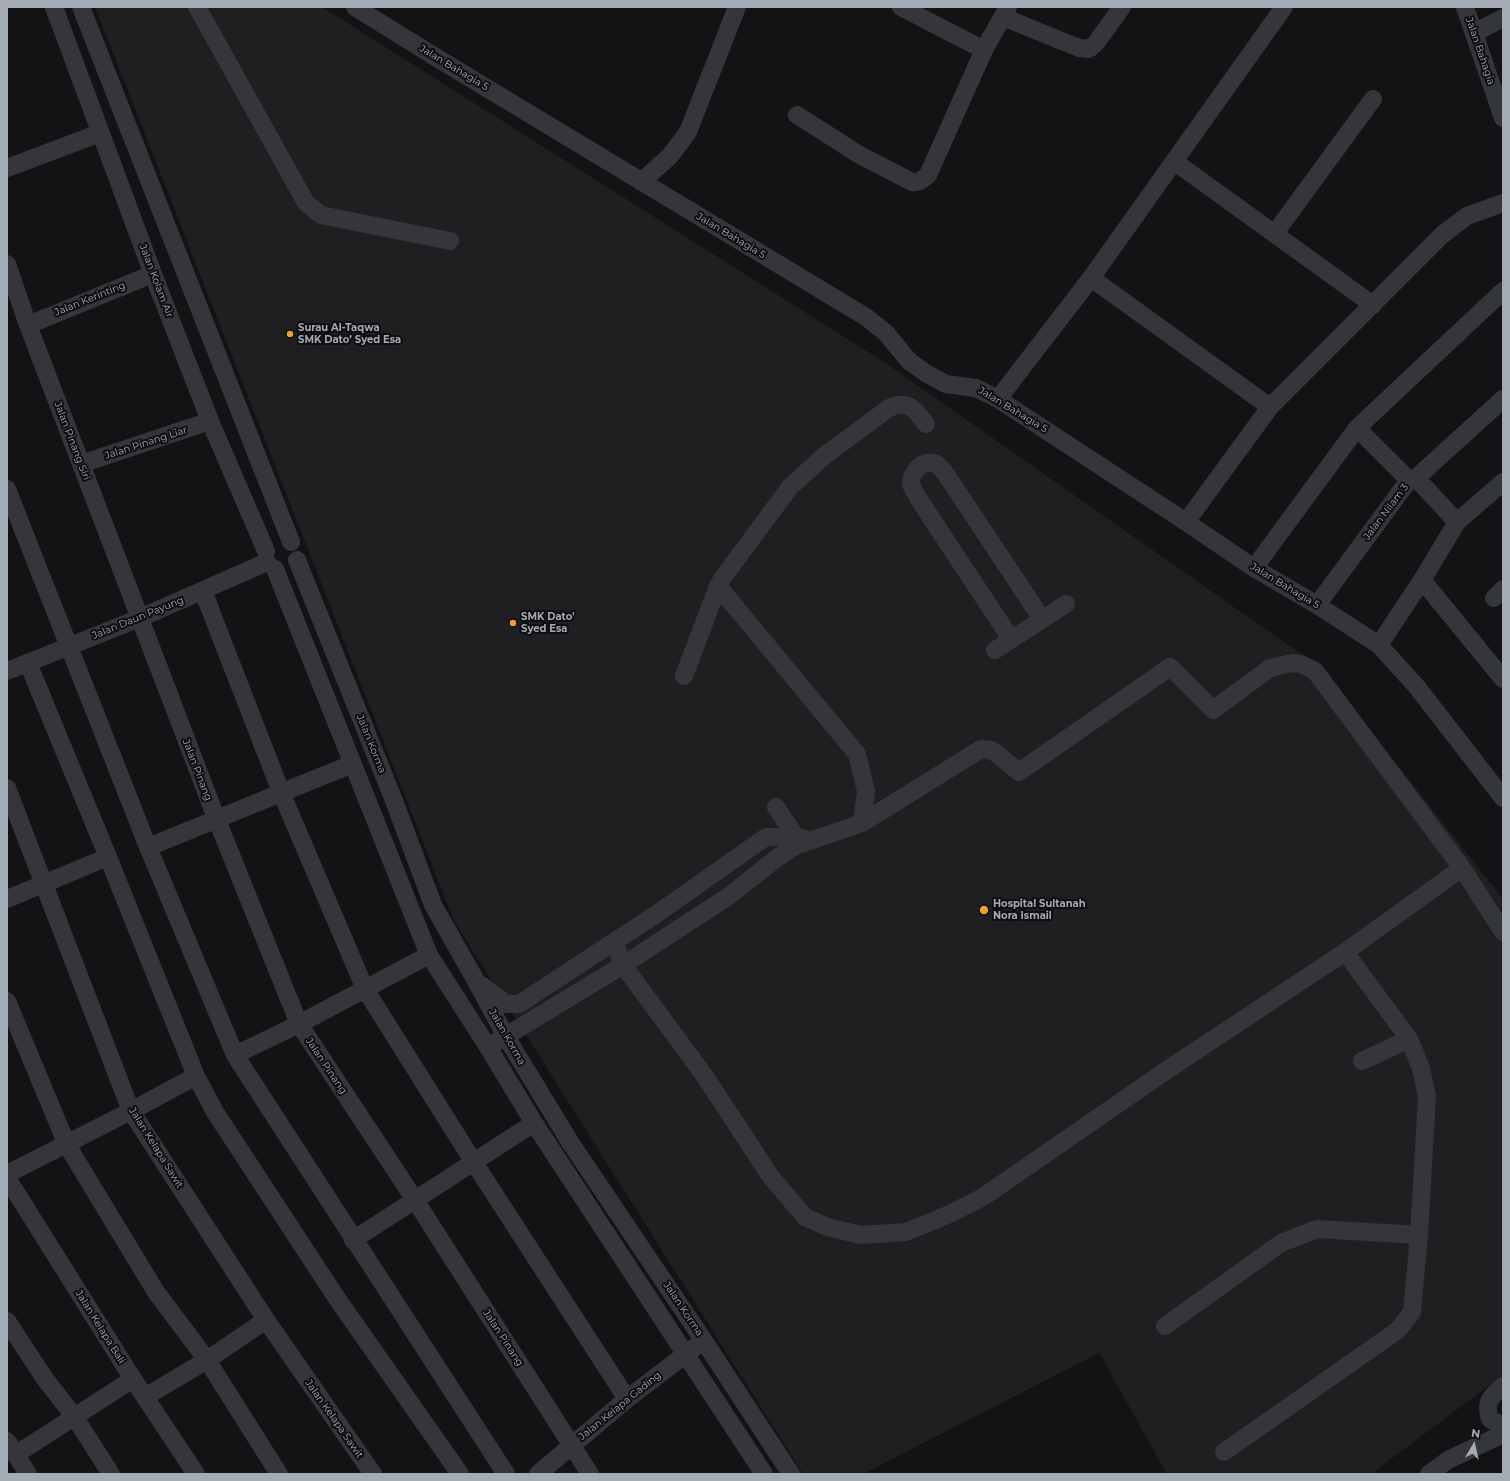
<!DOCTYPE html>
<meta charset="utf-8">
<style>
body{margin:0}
#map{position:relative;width:1510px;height:1481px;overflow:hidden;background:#131315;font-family:Montserrat,sans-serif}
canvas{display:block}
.frame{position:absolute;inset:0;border:8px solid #a5abb5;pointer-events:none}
.north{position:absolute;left:1454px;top:1425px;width:40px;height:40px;-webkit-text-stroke:3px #0e0e10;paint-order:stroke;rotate:9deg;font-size:11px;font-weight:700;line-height:16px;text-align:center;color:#a5abb5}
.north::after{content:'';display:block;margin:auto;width:14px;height:18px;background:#a5abb5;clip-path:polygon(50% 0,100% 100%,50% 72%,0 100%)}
</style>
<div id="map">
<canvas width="1510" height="1481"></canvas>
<div class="frame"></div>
<div class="north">N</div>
</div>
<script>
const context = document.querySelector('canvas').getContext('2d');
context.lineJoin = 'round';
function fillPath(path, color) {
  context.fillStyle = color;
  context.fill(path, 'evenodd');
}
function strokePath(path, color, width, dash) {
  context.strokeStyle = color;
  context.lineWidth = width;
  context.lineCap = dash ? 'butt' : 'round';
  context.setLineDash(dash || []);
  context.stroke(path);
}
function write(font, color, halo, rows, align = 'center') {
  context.font = font + ' Montserrat,sans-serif';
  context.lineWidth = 4;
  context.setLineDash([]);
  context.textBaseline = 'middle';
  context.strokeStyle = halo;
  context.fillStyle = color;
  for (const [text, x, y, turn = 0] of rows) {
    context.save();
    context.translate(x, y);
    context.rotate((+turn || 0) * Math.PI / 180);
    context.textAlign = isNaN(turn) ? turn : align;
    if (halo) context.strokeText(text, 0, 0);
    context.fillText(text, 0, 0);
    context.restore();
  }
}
fillPath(new Path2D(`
 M95 7H322L884 362 1321 668 1503 899V1375L1371 1474H1167L1099 1353 863 1474H803L454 921Z`), '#1f1f22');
strokePath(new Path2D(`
 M54 7 153 274 210 421 266 551
 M81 7 291 542
 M197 7 306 203 321 215 450 241
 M355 7 437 58 866 317 886 333 909 361 927 374 946 384 976 388 998 399 1186 522 1254 568 1317 605 1379 645 1417 687 1503 798
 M901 7 984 50
 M1465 7 1503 118
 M1003 17 1079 48 1089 49 1096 43 1122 7
 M1474 33 1503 18
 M797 115 858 154 912 182C919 183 922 180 928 175L984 50 1008 7
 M1175 162 1373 305
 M7 168 100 133
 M641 182 670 156 688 132 737 7
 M1275 233 1373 99
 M7 264 28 325 217 820 299 1024 415 1200 590 1474
 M1091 278 1270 407
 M28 325 153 274
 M998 399 1091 278 1284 7
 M1357 428 1409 480
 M81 464 210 421
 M1416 478 1457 522
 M7 489 148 847 235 1055 506 1474
 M1186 522 1270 407 1442 235 1467 216 1503 203
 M297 560 393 798 433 905 476 981 505 1035 570 1142 704 1341 791 1474
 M1254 568 1357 428 1503 291
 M275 569 429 955 488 1047 534 1123 764 1474
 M1422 580 1503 679
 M718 586 857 754 866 791 862 823
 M203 591 281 792 365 989 473 1161 627 1399
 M1494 598 1503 589
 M1317 605 1409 480 1416 478 1503 399
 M1011 639 918 498C916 493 912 488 911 484 910 472 924 458 936 464 939 465 941 469 943 470L1042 619
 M1379 645 1422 580 1457 522 1503 482
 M995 650 1066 604
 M28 663 108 857 196 1076 215 1112 336 1297 460 1474
 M7 671 140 618 267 562
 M684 676 718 586 724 576 790 487 824 456 889 408C909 399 915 410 926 424
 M7 788 131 1111 266 1320 373 1474
 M776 807 796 837 795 845
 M148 847C216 820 284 791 353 764
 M7 899 108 857
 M614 942 623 965 704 1075 771 1177 805 1217 827 1227 861 1235 906 1232 945 1216 983 1197 1167 1070 1345 952 1462 868
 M481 985 506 1004H519L655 915 766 837H796L809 840
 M7 1001 67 1145 156 1292 207 1360 279 1474
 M488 1047 623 965 729 896 777 858 795 846 862 823 981 749 992 750 1019 772 1170 667 1213 710 1270 668 1292 663 1301 664 1315 671 1462 868 1503 932
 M235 1055 299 1024 429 955
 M1362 1061 1409 1039
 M7 1174 131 1111 196 1076
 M7 1178 133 1379 196 1474
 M353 1240 534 1123
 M7 1321 45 1379 74 1416 111 1474
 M1165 1326 1281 1243 1317 1229 1419 1235
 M1503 1386C1491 1397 1484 1401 1490 1419L1503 1426
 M145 1397 207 1360 266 1320
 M7 1441 28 1474
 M1224 1452 1398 1330 1412 1312 1419 1235 1427 1097 1421 1068 1409 1039 1345 952
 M15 1455 133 1379
 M538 1474 627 1399 695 1347
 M1429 1474 1448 1460 1503 1434`), '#34363a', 18);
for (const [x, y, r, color] of [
 [290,334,4,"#eda033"],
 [513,623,4,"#eda033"],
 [984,910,5,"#eda033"]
]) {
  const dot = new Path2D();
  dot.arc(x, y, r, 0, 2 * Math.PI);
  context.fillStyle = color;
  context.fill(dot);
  strokePath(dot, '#0e0e10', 1.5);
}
write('10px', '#a5abb5', '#0e0e10', [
 ["Jalan Bahagia",1480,51,71],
 ["Jalan Bahagia 5",454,68,31],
 ["Jalan Bahagia 5",731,236,31],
 ["Jalan Kolam Air",156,281,69],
 ["Jalan Kerinting",90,299,-22],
 ["Jalan Bahagia 5",1013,410,31],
 ["Jalan Pinang Siri",72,441,69],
 ["Jalan Pinang Liar",146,443,-18],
 ["Jalan Nilam 3",1386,512,-53],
 ["Jalan Bahagia 5",1285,586,31],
 ["Jalan Daun Payung",138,618,-22],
 ["Jalan Korma",371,744,68],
 ["Jalan Pinang",197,770,69],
 ["Jalan Korma",507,1037,60],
 ["Jalan Pinang",326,1066,56],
 ["Jalan Kelapa Sawit",156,1148,58],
 ["Jalan Korma",683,1309,56],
 ["Jalan Kelapa Bali",100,1327,58],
 ["Jalan Pinang",503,1338,57],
 ["Jalan Kelapa Gading",620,1406,-39],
 ["Jalan Kelapa Sawit",334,1419,55]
]);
write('bold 10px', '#a5abb5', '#0e0e10', [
 ["Surau Al-Taqwa",298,328],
 ["SMK Dato’ Syed Esa",298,340],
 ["SMK Dato'",521,617],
 ["Syed Esa",521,629],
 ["Hospital Sultanah",993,904],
 ["Nora Ismail",993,916]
], 'left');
</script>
